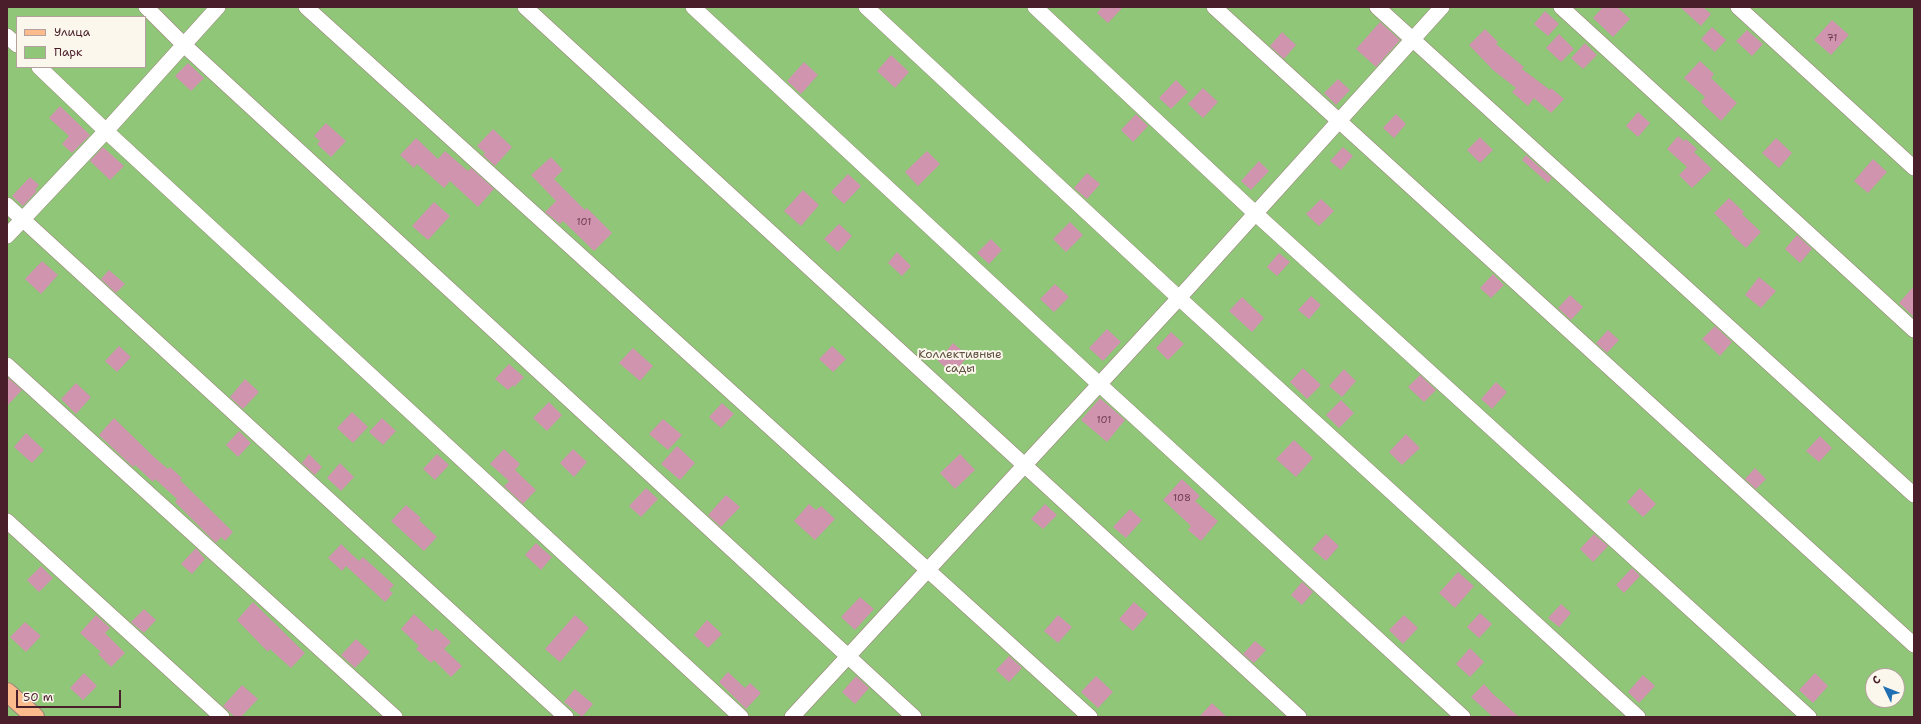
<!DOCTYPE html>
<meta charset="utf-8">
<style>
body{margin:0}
#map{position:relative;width:1921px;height:724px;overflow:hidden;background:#efe8cd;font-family:"Shantell Sans",sans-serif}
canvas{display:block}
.frame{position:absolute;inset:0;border:8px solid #4a1f2b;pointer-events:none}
.legend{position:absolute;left:16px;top:16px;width:130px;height:52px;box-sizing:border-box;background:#fbf7ec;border:1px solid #b4a19f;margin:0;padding:5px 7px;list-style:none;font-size:12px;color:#4a1f2b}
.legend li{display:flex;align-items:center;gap:8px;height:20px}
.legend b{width:20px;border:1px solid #b4a19f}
.north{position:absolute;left:1865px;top:668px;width:40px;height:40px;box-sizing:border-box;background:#fbf7ec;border:1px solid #b4a19f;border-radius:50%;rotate:313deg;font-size:11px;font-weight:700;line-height:16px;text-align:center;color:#4a1f2b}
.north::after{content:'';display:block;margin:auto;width:14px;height:18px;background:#1f6fb2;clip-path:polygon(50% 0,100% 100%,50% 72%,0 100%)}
.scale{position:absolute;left:16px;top:690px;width:105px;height:18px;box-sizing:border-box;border:2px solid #4a1f2b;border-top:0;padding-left:5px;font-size:12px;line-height:14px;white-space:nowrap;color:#4a1f2b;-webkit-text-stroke:3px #fbf7ec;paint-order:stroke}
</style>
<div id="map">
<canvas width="1921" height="724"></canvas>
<div class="frame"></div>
<ul class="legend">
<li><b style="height:5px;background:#fbbb8d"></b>Улица</li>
<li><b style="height:11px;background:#8fc678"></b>Парк</li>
</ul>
<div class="north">С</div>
<div class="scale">50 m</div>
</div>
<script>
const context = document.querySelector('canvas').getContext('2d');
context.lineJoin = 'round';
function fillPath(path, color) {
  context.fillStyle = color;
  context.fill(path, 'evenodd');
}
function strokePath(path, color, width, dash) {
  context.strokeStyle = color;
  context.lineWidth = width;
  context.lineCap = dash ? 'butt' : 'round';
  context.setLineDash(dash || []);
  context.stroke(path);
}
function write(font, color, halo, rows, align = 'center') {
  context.font = font + ' "Shantell Sans",sans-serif';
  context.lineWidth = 4;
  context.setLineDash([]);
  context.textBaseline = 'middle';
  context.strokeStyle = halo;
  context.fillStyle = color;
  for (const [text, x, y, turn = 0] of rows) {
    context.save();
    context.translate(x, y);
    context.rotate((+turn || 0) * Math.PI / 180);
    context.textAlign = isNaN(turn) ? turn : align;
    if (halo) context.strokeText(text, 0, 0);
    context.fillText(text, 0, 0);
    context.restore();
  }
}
fillPath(new Path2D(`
 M7 7H1914V717H7ZM17 17H145V67H17ZM1873 676H1897V700H1873Z`), '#8fc678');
fillPath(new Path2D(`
 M1102 7H1123L1108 23 1097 13Z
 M1603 7H1617L1630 19 1613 37 1593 18Z
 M1680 7H1703L1711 14 1701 26Z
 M1545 11 1559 24 1548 36 1534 24Z
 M1832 20 1849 35 1831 55 1814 40Z
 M1380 22 1400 40 1376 67 1356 49Z
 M1712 27 1726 40 1715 52 1701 39Z
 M1485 29 1498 42 1496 44 1524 67 1522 69 1550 90 1551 88 1564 99 1551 113 1534 98 1528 106 1512 92 1516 88 1493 70 1469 45Z
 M1747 30 1763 44 1752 56 1736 41Z
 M1282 32 1296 45 1284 59 1270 46Z
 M1559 34 1574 49 1561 62 1546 48Z
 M1585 43 1597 55 1583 69 1571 58Z
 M891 55 909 72 895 88 877 71Z
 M1700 61 1714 74 1711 78 1737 103 1721 121 1701 102 1705 97 1684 78Z
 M804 62 818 75 801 94 787 81Z
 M188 63 204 78 191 91 175 76Z
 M1338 79 1350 90 1336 105 1324 93Z
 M1176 80 1188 92 1171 109 1159 98Z
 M1203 88 1218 102 1203 118 1188 104Z
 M60 106 90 135 72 153 62 144 69 136 49 118Z
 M1638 112 1650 123 1638 137 1626 126Z
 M1136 114 1148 126 1133 142 1121 130Z
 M1396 114 1406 124 1394 138 1383 128Z
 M326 123 346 141 331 157 317 144 320 141 314 136Z
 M493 129 512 147 495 166 483 155 485 153 477 146Z
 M1678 136 1684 141 1686 139 1697 149 1694 152 1712 169 1692 188 1679 175 1687 167 1667 149Z
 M1480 137 1493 150 1480 163 1467 150Z
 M416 138 438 159 445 151 468 171 471 168 494 189 478 207 450 181 444 188 417 164 414 168 400 155Z
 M1776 138 1792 153 1779 168 1762 153Z
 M103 147 124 166 110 180 90 161Z
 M1343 147 1353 156 1341 170 1330 161Z
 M927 151 940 164 918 186 905 172Z
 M1526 155 1552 178 1548 183 1522 160Z
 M551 157 563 170 554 179 585 210 587 208 612 233 594 251 563 221 560 224 545 212 556 201 531 175Z
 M1873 159 1887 172 1868 193 1854 181Z
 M1259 161 1269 171 1251 190 1241 181Z
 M1087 173 1100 184 1087 199 1074 188Z
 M848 174 861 186 844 204 831 192Z
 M30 177 39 185 35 190 37 191 23 206 12 196Z
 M803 190 819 205 801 226 784 211Z
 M1729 198 1744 212 1742 214 1761 232 1746 248 1730 233 1732 231 1714 213Z
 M1321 199 1334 211 1319 226 1306 214Z
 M434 202 450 216 428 240 412 226Z
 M1070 222 1083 235 1066 252 1053 239Z
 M839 224 852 236 838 252 824 239Z
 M1797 235 1812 249 1800 263 1785 249Z
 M991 239 1002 250 989 264 977 253Z
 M897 252 911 266 902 276 888 263Z
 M1279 253 1290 262 1277 276 1267 267Z
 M42 261 58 275 41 294 25 279Z
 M109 270 125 284 116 293 101 279Z
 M1493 274 1504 285 1491 298 1480 288Z
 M1759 277 1776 291 1761 308 1745 295Z
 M1055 284 1069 297 1054 312 1040 299Z
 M1914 286V317L1899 303Z
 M1570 295 1583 307 1571 320 1558 308Z
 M1311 296 1321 305 1309 319 1298 310Z
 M1242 297 1264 318 1252 332 1229 311Z
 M1715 326 1732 342 1720 356 1702 339Z
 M1107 329 1121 342 1103 361 1089 348Z
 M1608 330 1619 340 1607 353 1596 343Z
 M1171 332 1184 344 1168 360 1156 348Z
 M953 343 968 356 953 374 938 361Z
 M119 346 131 357 117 372 105 361Z
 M832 346 846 359 833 372 819 359Z
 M633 348 653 366 640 381 619 363Z
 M509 364 524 377 514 387 513 385 508 390 495 379Z
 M1303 368 1321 385 1307 399 1290 382Z
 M1344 369 1356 381 1342 397 1329 386Z
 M1420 375 1436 390 1424 402 1408 387Z
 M7 377 22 390 7 406Z
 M245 379 259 392 243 409 230 397Z
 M1496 382 1507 392 1492 409 1481 399Z
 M76 383 91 397 76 414 61 399Z
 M1100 398 1125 420 1107 442 1081 420Z
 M1341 400 1354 413 1339 428 1326 415Z
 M549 402 562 415 547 431 533 418Z
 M722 403 734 414 721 428 709 417Z
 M352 412 368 427 353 443 337 428Z
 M114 418 154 457 168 469 170 467 182 478 180 480 233 532 225 541 221 537 216 543 175 502 177 499 155 479 153 482 135 465 133 467 99 435Z
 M382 418 396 431 383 445 369 432Z
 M663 419 682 435 668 450 649 434Z
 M239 431 251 443 238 457 226 445Z
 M26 433 44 450 32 463 14 447Z
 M1406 434 1420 448 1402 465 1389 452Z
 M1820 436 1832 448 1819 462 1806 451Z
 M1294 440 1313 458 1296 477 1276 459Z
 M677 446 695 463 680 480 661 464Z
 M504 449 520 464 515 470 536 490 523 504 504 486 509 481 490 464Z
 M573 449 587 462 574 477 560 463Z
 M309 454 322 467 315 475 302 463Z
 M437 454 449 465 435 480 423 469Z
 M960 454 975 470 955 489 940 473Z
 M340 463 354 477 341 491 327 478Z
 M1755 468 1766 479 1756 489 1745 479Z
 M1182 479 1200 496 1195 501 1218 521 1201 541 1188 530 1191 526 1163 500Z
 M646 488 658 499 641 517 629 506Z
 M1640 488 1656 504 1643 517 1627 502Z
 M726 495 740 507 721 527 708 515Z
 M809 504 816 510 821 506 835 519 815 540 794 521Z
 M1045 504 1057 515 1043 529 1031 519Z
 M406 505 421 518 419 520 437 537 424 551 391 521Z
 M1130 509 1142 520 1126 538 1113 527Z
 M1326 534 1339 546 1326 561 1312 549Z
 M1594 534 1608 546 1593 562 1580 549Z
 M536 543 552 557 541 570 525 555Z
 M341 544 359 561 363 557 394 585 389 590 393 593 385 602 346 566 342 571 328 558Z
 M196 548 205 559 192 574 181 564Z
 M41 566 53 578 39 592 27 580Z
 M1632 568 1640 576 1624 593 1616 585Z
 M1458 572 1474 586 1455 608 1439 593Z
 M1302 582 1313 592 1302 605 1291 595Z
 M860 597 874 609 855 630 841 617Z
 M253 602 305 653 291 668 270 649 268 652 237 620Z
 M1134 602 1148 614 1133 631 1119 619Z
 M1561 604 1571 613 1559 627 1548 618Z
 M144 609 156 620 144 633 131 622Z
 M1480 613 1492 624 1479 638 1467 627Z
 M414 614 433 632 436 628 451 642 444 649 462 666 451 677 434 660 431 663 416 649 419 646 401 629Z
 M96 615 110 628 105 633 125 653 111 667 98 654 101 652 80 633Z
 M575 615 589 628 560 662 545 649Z
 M1058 615 1072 627 1058 643 1044 631Z
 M1404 615 1418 628 1403 644 1389 630Z
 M707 620 722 634 708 648 694 635Z
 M25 622 41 636 26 652 10 637Z
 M356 639 370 652 355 668 341 655Z
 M1255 641 1266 650 1254 663 1243 654Z
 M1470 648 1484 662 1470 677 1456 664Z
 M1009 656 1022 668 1009 682 996 670Z
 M728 672 745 688 750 683 761 693 746 709 719 682Z
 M84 673 97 686 83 700 70 688Z
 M1815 673 1828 686 1813 703 1799 690Z
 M1643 675 1655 686 1639 703 1628 692Z
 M856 676 869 688 855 704 842 692Z
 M1096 676 1113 692 1098 708 1081 692Z
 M1484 684 1493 694 1519 717H1493L1471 697Z
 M242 685 258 699 241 717H235L223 706Z
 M575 689 593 704 582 717 564 702Z
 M1212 703 1227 717H1199Z`), '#d094af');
const minor = new Path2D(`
 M146 7 184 45 914 717
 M306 7 1090 717
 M525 7 1299 717
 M693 7 1099 384 1463 717
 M866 7 1179 298 1638 717
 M1035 7 1256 214 1809 717
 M1214 7 1914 645
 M1377 7 1914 495
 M1561 7 1914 330
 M1738 7 1914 168
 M7 36 17 45
 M39 67 106 131 741 717
 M7 205 566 717
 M7 236 106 131 218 7
 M7 365 395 717
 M7 521 222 717
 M792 717 1179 298 1442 7`);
const major = new Path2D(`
 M7 692 35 717`);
strokePath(minor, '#9c847c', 16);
strokePath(major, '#9c847c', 20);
strokePath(minor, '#fff', 15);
strokePath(major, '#fbbb8d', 18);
write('10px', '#6c3c4c', null, [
 ["71",1832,38],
 ["101",584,222],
 ["101",1104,420],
 ["108",1182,498]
]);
write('12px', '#5f5142', '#fbf7ec', [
 ["Коллективные",960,355],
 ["сады",960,369]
]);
</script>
